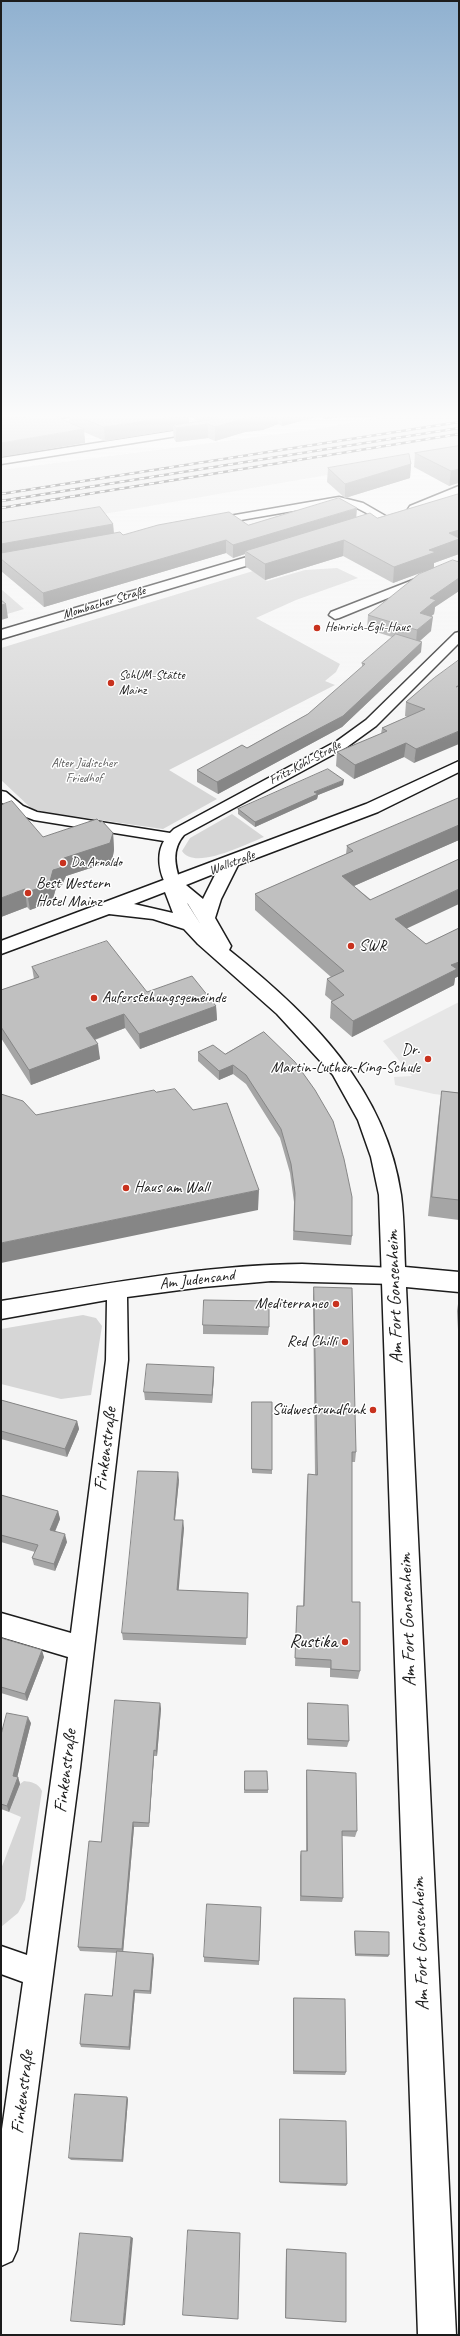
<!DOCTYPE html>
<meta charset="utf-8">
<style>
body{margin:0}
#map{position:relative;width:460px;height:2336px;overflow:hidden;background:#f6f6f6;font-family:Caveat,sans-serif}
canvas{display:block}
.frame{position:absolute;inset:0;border:2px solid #1c1c1c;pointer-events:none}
</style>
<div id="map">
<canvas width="460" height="2336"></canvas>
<div class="frame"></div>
</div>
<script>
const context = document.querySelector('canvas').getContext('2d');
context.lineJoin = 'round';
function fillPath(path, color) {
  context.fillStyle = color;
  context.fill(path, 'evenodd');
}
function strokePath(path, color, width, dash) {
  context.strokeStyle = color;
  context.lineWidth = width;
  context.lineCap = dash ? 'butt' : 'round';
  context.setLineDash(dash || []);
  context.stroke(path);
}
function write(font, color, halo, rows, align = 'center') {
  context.font = font + ' Caveat,sans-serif';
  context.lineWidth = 3;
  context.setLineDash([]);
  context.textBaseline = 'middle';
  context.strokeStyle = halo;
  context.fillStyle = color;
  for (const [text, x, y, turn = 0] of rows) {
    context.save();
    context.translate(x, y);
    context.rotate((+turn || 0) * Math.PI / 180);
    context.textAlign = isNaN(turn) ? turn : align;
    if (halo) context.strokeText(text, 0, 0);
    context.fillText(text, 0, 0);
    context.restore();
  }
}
fillPath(new Path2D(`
 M373 416H459V452L1 532V470L311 430 377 418Z
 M459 1002V1097L434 1094 395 1085 394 1077 412 1076 383 1041Z`), '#e6e6e6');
fillPath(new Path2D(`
 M337 568 358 578 296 600 256 618 340 664 336 672 325 681 335 685 169 770 217 799 163 829 44 812 32 809 1 780V648L253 571 267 581 305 570Z
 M1 589 24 609 4 615 1 612Z
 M232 814 264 837C246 844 194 871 182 851L190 838Z
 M83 1315 96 1318 102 1326 91 1395 61 1399 1 1384V1329Z
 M24 1781C32 1782 38 1783 42 1791L25 1900 18 1913 1 1927V1869L21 1817 9 1812 20 1784Z`), '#d6d6d6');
const minor = new Path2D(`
 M199 427 204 430 202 432 1 464V458Z
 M339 497 363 503 389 518 388 520H380L355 507 339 503 212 525 207 522 212 519Z
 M459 562V569L339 618 335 619 329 615 331 612Z
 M459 632V643L376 726 347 747 184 835C171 850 175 866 181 884L178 887H168C159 875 156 854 164 841L34 820 13 812 1 802V791L6 792 23 806 37 812 170 833 174 829 337 741 366 720 455 633Z
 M302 1264 395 1268 402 1270 405 1276 402 1282 395 1284 271 1281 203 1287 127 1297 128 1360 80 1768 17 2250 12 2261 1 2266V2136L23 1982 1 1974V1946L27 1955 68 1657 1 1637V1613L71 1633 106 1360 107 1300 1 1319V1301C101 1285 201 1265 302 1264Z`);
const tertiary = new Path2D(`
 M459 761V772L378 812 238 865 221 899 215 918 231 946 229 950C309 1014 386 1088 401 1195 404 1218 404 1243 405 1267L459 1272V1292L406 1287 456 2335H418L379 1195 371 1157 358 1120 333 1075 277 1014 198 944 184 929 153 919 109 914 1 954V941L366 804ZM216 873 203 899 186 885ZM165 892 173 913 134 904ZM187 903 188 904 201 925Z`);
const secondary = new Path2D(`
 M459 486V494L418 512 414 513 408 509 410 506Z
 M274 549 281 553 279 556 1 639V630Z`);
strokePath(minor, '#1c1c1c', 3);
strokePath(tertiary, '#1c1c1c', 3);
strokePath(secondary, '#1c1c1c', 3);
fillPath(minor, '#fff');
fillPath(tertiary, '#fff');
fillPath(secondary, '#fff');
strokePath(new Path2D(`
 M51 420 86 416`), '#1c1c1c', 1);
const rail = new Path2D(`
 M1 494 459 422
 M1 501 459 428
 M1 508 459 434`);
strokePath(rail, '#1c1c1c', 2.5);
strokePath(rail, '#fff', 1.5, [5]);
fillPath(new Path2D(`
 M61 416H189V423L198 422 191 416H345L326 419 320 416 282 426 278 424 263 430 245 432 215 441 208 438 176 442 174 439 173 430 105 441 84 432 85 443 69 422V417L61 418Z
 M459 446 449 486 414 467 415 453Z
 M411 464 410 478 345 498 327 482 328 468Z
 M459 494V554L434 563V568L459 562V591L435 607 434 614 431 616V631L420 641 421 652 342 727 218 794 197 782V770L247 748 308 714 362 667V663L392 637 367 629 368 615 427 570 393 583 343 556 265 580 245 566V554L233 558 226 553 44 607 1 571V523L113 524 114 533 123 535 248 525 356 518H377Z
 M434 678 414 763 404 757 354 779 336 766 337 752 381 734 382 728 407 717 405 716 406 702Z
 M343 785 318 795 317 799 255 827 238 814V809Z
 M459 798V840L354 886 426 944 459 928V976L455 978 454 985 352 1037 330 1018 331 1002 332 1001 325 995 327 979 331 977 255 910V894L346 854 347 846Z
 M100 822 113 833 114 850 112 861 66 876 62 885 56 888 52 902 30 910 27 907 1 917 43 837Z
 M32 967 147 992 216 1006 217 1020 140 1049 125 1028 95 1040 100 1059 31 1085 1 1038V990L34 979Z
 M264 1032 352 1236 351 1245 293 1240 294 1202 290 1173 280 1138 246 1084 233 1074 219 1080 198 1061V1052L225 1054Z
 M442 1091 459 1093V1220L428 1216 439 1111Z
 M314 1287 356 1452 355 1462H352V1602L360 1671 358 1679 330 1677V1668L295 1666 297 1606H303L307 1483 308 1474 315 1475 313 1297Z
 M458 1304H459V1348L457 1311Z
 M203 1325 269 1327 268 1335 203 1334Z
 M214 1367V1376L212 1403 145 1400 144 1392Z
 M1 1400 77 1421 79 1429 67 1457 1 1439Z
 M252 1402 272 1470V1474L252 1473Z
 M179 1480 175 1520 184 1528 178 1590 248 1593 246 1645 123 1640 122 1633Z
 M1 1495 58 1511 60 1519 55 1532 67 1542 55 1571 34 1565 32 1558 35 1552 1 1542Z
 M1 1638 44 1657 27 1701 1 1693Z
 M160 1703 161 1709 157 1756H154L149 1827H134L123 1952 154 1958 151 1994 135 1993 130 2050 81 2047 80 2044 112 1996 117 1953 80 1951 78 1947 101 1842Z
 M308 1703 349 1741 347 1747 307 1745V1710Z
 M31 1723 17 1777H18L20 1784 9 1812 1 1809V1735Z
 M307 1770 357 1831 355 1837 342 1836 343 1898 342 1902 300 1901V1856L301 1851H306V1776Z
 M245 1771 268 1790V1793H244Z
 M261 1907 259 1965 204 1962V1957Z
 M355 1931 389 1955 388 1957 355 1956 354 1933Z
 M294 1998 346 2072 345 2075 293 2074V2001Z
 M128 2099 123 2162 71 2160 69 2158Z
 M280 2119 347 2184 346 2186 280 2183Z
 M287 2249 346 2322 285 2318 286 2250Z`), '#a5a5a5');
fillPath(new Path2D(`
 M1 416H39L1 425Z
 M61 416H68L69 417 61 418Z
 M178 416H189V426L202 424V416H216V424H208V438L176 442V428L173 425V430L105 441 104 427Z
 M264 416H278V424L263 430 245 432 215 441V427L245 418Z
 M282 416H320L282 426Z
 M326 416H345L326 419Z
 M84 429 85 443 1 457V443Z
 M411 464 410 478 345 498V484Z
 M459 469V483L449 486 451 471Z
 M357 508 356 521 245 551V554L233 558V545Z
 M113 524 114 537 1 557V544Z
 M459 530V554L434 563V568L393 583 394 567 429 550 449 533Z
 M226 540V553L44 607 43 593Z
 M344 540 343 556 265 580V564Z
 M459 578V591L435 607 434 614 418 627 420 613 430 598Z
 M6 604 8 618 1 620V605Z
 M433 617 431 631 416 644 417 630Z
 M422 642 421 652 342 727 218 794 217 782Z
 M459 731V744L414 763 416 749Z
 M406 743 404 757 354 779 355 765Z
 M344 780 343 785 318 795 317 799 255 827V822L314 792Z
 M459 825V840L340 892 342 876Z
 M113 833 114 850 112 861 66 876 62 885 56 888 52 902 30 910 27 892 53 870 64 858Z
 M25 889 27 907 1 917V898Z
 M459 889V904L393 935 395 919Z
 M459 962V976L455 978 454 985 352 1037 353 1021 451 965Z
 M216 1006 217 1020 140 1049 139 1034Z
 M124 1014 125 1028 88 1042 86 1028Z
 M98 1044 100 1059 31 1085 29 1070Z
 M233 1065V1074L219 1080V1071Z
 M259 1190 258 1210 1 1263V1243Z
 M214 1367V1376L212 1403V1395Z
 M77 1421 79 1429 67 1457 65 1449Z
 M178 1472 179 1480 174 1528V1520Z
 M58 1511 60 1519 52 1538 50 1530Z
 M183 1520 184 1528 178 1598 177 1590Z
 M65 1534 67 1542 55 1571 54 1564Z
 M42 1650 44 1657 27 1701 25 1694Z
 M160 1703 161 1709 157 1756 156 1751Z
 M28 1717 31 1723 16 1782 13 1776Z
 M154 1750V1756L149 1827V1823Z
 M18 1777 20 1784 9 1812 7 1806Z
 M133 1822 134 1827 123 1953 122 1949Z
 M153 1954 154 1958 151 1994 150 1991Z
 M134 1990 135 1993 130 2050 129 2047Z
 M127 2097 128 2099 123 2162 122 2160Z
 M131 2237 133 2238 125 2325H123Z`), '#868686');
const building = new Path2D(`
 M36 416H55L84 429 1 443V421Z
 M77 416H179L104 427Z
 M221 416H264L245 418 215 427 208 424 176 428 173 425 216 419Z
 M459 446V469L451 471 415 453Z
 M409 454 411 464 345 484 328 468Z
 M459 494V530L449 533 459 538V539L429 550 436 552 394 567 344 540 265 564 245 551 370 513 377 518Z
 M339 498 357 508 233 545 226 540 43 593 1 559V553L120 532 123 535 158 525 229 512 248 525Z
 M100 507 113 524 1 544V523Z
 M453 560 459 562V578L430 598 436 600 420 613 433 617 417 630 368 615 419 574Z
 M1 600 6 604 1 605Z
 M396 634 422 642 343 716 217 782 197 770 242 745 247 748 308 714 365 664 362 663Z
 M459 660V685L456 687 459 686V731L416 749 406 743 355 765 337 752 387 731 382 728 425 709 406 702 434 678Z
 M328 769 344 780 314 792 318 794 255 822 238 809Z
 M459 798V825L342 876 370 900 459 859V889L395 919 426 944 459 928V962L451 965 457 969 353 1021 331 1002 344 995 327 979 344 971 255 894 353 851 347 846Z
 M12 801 43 837 97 819 100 822 102 821 113 833 110 843 64 858 60 868 53 870 49 885 27 892 25 889 1 898V805Z
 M107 941 147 992 192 976 216 1006 139 1034 124 1014 86 1028 98 1044 29 1070 1 1027V990L39 977 32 967Z
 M264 1032 295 1062 315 1090 333 1121 344 1159 352 1197V1236L294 1231 295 1193 291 1164 281 1129 246 1075 233 1065 219 1071 198 1052 213 1045 225 1054Z
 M175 1089 193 1110 227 1103 259 1190 1 1243V1094L23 1101 36 1115 154 1090 156 1092Z
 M442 1091 459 1093V1200L432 1197Z
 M314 1287 352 1288 356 1452H352V1602H360V1671L331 1669V1660L295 1658 297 1606H304L308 1474 317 1475Z
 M204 1300 269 1301V1327L203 1325Z
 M147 1364 214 1367 212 1395 144 1392Z
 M1 1400 77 1421 65 1449 1 1431Z
 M252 1402H272V1470L252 1469Z
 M138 1471 178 1472 174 1520H183L177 1590 248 1593 247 1638 122 1633Z
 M1 1495 58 1511 50 1530 65 1534 54 1564 32 1558 38 1545 1 1535Z
 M1 1638 42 1650 25 1694 1 1687Z
 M115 1700 160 1703 156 1751 154 1750 149 1823 133 1822 122 1949 78 1947 89 1841 101 1842Z
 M308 1703 348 1705 349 1741 308 1739Z
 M7 1713 28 1717 13 1776 18 1777 7 1806 1 1804V1735Z
 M307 1770 356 1773 357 1831H342L343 1898 301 1896V1851H307Z
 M245 1771H267L268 1790H245Z
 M207 1904 261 1907 259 1961 204 1957Z
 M355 1931 389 1932V1955L356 1954Z
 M117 1951 153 1954 150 1991 134 1990 129 2047 80 2044 85 1994 112 1996Z
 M294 1998 345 1999 346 2072 294 2071Z
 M75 2094 127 2097 122 2160 69 2158Z
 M280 2119 346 2121 347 2184 280 2182Z
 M188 2230 240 2233 238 2319 183 2315Z
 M80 2233 131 2237 123 2325 71 2321Z
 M287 2249 346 2253V2322L286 2318Z`);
fillPath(building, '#c0c0c0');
strokePath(building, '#868686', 1);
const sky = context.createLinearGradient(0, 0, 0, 743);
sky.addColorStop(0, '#90b1d0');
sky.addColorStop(0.56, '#fbfbfb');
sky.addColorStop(1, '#fbfbfb00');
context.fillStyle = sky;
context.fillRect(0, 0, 460, 743);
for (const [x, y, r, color] of [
 [317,628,4,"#c8321e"],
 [111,683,4,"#c8321e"],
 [63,863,4,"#c8321e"],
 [28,893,4,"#c8321e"],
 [351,946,4,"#c8321e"],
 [94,998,4,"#c8321e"],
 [428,1059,4,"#c8321e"],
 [126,1188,4,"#c8321e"],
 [336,1304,4,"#c8321e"],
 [345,1342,4,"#c8321e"],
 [373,1410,4,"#c8321e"],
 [345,1642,4,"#c8321e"]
]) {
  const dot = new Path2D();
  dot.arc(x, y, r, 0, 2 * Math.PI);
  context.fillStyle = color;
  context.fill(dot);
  strokePath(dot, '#fff', 1.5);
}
write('13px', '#1c1c1c', '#fff', [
 ["Mombacher Straße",104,603,-17],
 ["Fritz-Kohl-Straße",305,763,-28],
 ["Wallstraße",232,863,-21]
]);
write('13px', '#1c1c1c', '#fff', [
 ["Heinrich-Egli-Haus",325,628],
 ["SchUM-Stätte",119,676],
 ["Mainz",119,691],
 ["Da Arnaldo",71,863]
], 'left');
write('13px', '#5d5d5d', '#fff', [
 ["Alter Jüdischer",84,764],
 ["Friedhof",84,779]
]);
write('16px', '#1c1c1c', '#fff', [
 ["Best Western",36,884],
 ["Hotel Mainz",36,902],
 ["SWR",359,946],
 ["Auferstehungsgemeinde",102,998],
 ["Dr.",420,1050,"right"],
 ["Martin-Luther-King-Schule",420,1068,"right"],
 ["Haus am Wall",134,1188],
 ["Mediterraneo",328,1304,"right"],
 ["Red Chilli",337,1342,"right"],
 ["Südwestrundfunk",365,1410,"right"]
], 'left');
write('16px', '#1c1c1c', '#fff', [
 ["Am Judensand",197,1280,-7]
]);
write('19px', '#1c1c1c', '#fff', [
 ["Am Fort Gonsenheim",395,1297,-92],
 ["Finkenstraße",106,1449,-83],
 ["Am Fort Gonsenheim",408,1620,-92],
 ["Finkenstraße",66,1771,-83],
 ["Am Fort Gonsenheim",421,1944,-92],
 ["Finkenstraße",23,2092,-83]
]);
write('19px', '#1c1c1c', '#fff', [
 ["Rustika",337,1642]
], 'right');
</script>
